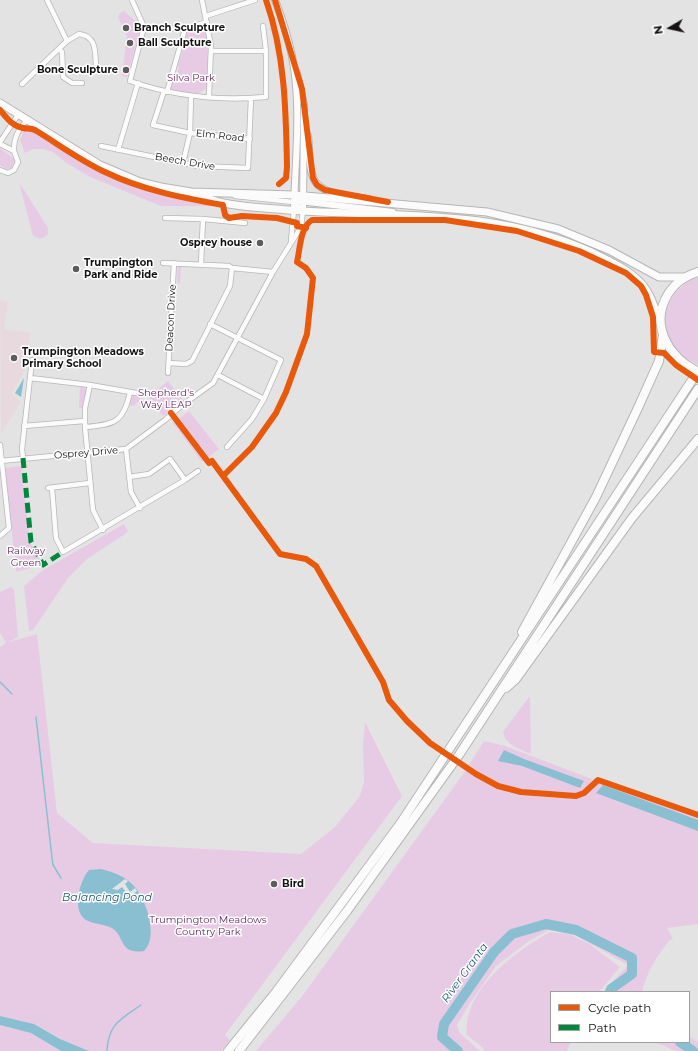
<!DOCTYPE html>
<style>
body{margin:0}
#map{position:relative;width:698px;height:1051px;overflow:hidden;background:#e4e3e4;font-family:Montserrat,sans-serif}
canvas{display:block}
.legend{position:absolute;left:550px;top:991px;width:140px;height:52px;box-sizing:border-box;background:#fff;border:1px solid #a1a0a1;margin:0;padding:5px 7px;list-style:none;font-size:12px;color:#141213}
.legend li{display:flex;align-items:center;gap:8px;height:20px}
.legend b{width:20px;border:1px solid #a1a0a1}
.north{position:absolute;left:650px;top:8px;width:40px;height:40px;-webkit-text-stroke:3px #fff;paint-order:stroke;rotate:261deg;font-size:11px;font-weight:700;line-height:16px;text-align:center;color:#141213}
.north::after{content:'';display:block;margin:auto;width:14px;height:18px;background:#141213;clip-path:polygon(50% 0,100% 100%,50% 72%,0 100%)}
</style>
<div id="map">
<canvas width="698" height="1051"></canvas>
<ul class="legend">
<li><b style="height:5px;background:#e8590c"></b>Cycle path</li>
<li><b style="height:5px;background:#00873e"></b>Path</li>
</ul>
<div class="north">N</div>
</div>
<script>
const context = document.querySelector('canvas').getContext('2d');
context.lineJoin = 'round';
function fillPath(path, color) {
  context.fillStyle = color;
  context.fill(path, 'evenodd');
}
function strokePath(path, color, width, dash) {
  context.strokeStyle = color;
  context.lineWidth = width;
  context.lineCap = dash ? 'butt' : 'round';
  context.setLineDash(dash || []);
  context.stroke(path);
}
function write(font, color, halo, rows, align = 'center') {
  context.font = font + ' Montserrat,sans-serif';
  context.lineWidth = 3;
  context.setLineDash([]);
  context.textBaseline = 'middle';
  context.strokeStyle = halo;
  context.fillStyle = color;
  for (const [text, x, y, turn = 0] of rows) {
    context.save();
    context.translate(x, y);
    context.rotate((+turn || 0) * Math.PI / 180);
    context.textAlign = isNaN(turn) ? turn : align;
    if (halo) context.strokeText(text, 0, 0);
    context.fillText(text, 0, 0);
    context.restore();
  }
}
fillPath(new Path2D(`
 M0 300 8 302 4 329 30 333 27 367 11 394 21 402 1 434Z`), '#e8d9de');
fillPath(new Path2D(`
 M124 11 141 26 127 77 122 76 127 37 118 17 120 13Z
 M204 28 208 35 207 87C200 97 183 94 172 91L171 87 179 67 177 65 183 51 181 49 186 31Z
 M28 129 93 168 139 188 220 206H161L90 177 65 162 53 152 43 149H33L25 153 20 140 23 132Z
 M0 148 14 159 15 163 12 168 6 169 0 165Z
 M19 182 48 228V234C43 239 40 240 33 236Z
 M178 267H181L180 283H177Z
 M698 277V365C690 361 681 356 675 349 654 323 668 288 698 277Z
 M168 381 183 400 163 416 148 397Z
 M80 387H84L86 390 82 408H79Z
 M133 396 143 398 133 406 129 405 131 398Z
 M189 411 219 449 202 462 173 423Z
 M21 466 30 543 43 565 16 572 5 468Z
 M124 524 128 532 87 559 68 578 33 630 29 631 24 586 43 570Z
 M11 587 14 589 18 637 9 642 37 634 57 813 93 843 301 854 335 827 360 796 364 782 363 745 365 722 402 796 225 1035 230 1040 221 1051H89L60 1039 34 1024 0 1016V647L6 643 0 633V592Z
 M529 697 530 698 531 754C520 749 505 745 503 732Z
 M484 741 505 746 592 779C590 785 585 793 578 794 562 797 509 789 495 782 486 778 477 771 469 765Z
 M466 770C499 794 542 800 582 797L597 782 601 783 698 817V924L667 928 673 939 669 941C655 959 648 970 642 992H603L628 965 571 933 549 930 529 941 496 966 470 1003 457 1025 459 1032 480 1051H256L303 995Z
 M550 932 569 934 589 944 620 967 599 992H551V1042H571L567 1051H484L482 1047 467 1035C463 989 515 952 550 932Z
 M0 1025 31 1033 61 1051H0Z
 M689 1036 698 1042V1051H675L662 1045 651 1042H689Z`), '#e7cbe5');
fillPath(new Path2D(`
 M24 378 21 397 15 393Z
 M504 750 524 759 584 781 580 788 522 766 498 761Z
 M603 785 698 820V831L596 793Z
 M101 869C113 872 125 876 134 886 146 899 159 937 144 951 119 955 125 936 112 928 104 924 93 924 86 920 71 910 80 880 89 870Z
 M0 1016 34 1024 60 1039 89 1051H61L31 1033 0 1025Z`), '#8abfd2');
fillPath(new Path2D(`
 M125 879 128 881 125 884 130 892 135 888 137 891 130 897 122 887 118 890 112 889Z`), '#e4e3e4');
strokePath(new Path2D(`
 M0 682 12 694
 M36 717 52 858 53 865 61 878
 M107 1051C108 1024 121 1019 141 1005`), '#8abfd2', 1.5);
strokePath(new Path2D(`
 M680 1042 693 1051
 M458 1051 442 1037 444 1024 494 952 512 934 546 924 576 930 632 958V974L611 989 610 992`), '#8abfd2', 10);
const minor = new Path2D(`
 M47 0 67 41
 M132 0 144 27 130 81C173 96 221 101 266 97V51H211
 M202 0 211 46 209 96
 M206 16 255 0
 M263 26 266 51
 M144 27 185 29 207 22
 M59 49 62 52 63 77 72 83H82
 M22 84 67 41 79 34C97 36 95 52 96 67
 M164 91 153 125 190 133 191 96
 M167 92 185 29
 M0 142 18 115
 M0 144 14 151 18 162 14 170 8 173 0 170
 M101 146 198 166 248 168 251 98
 M118 150 138 83
 M14 151C13 138 18 129 27 120
 M183 163 190 133 250 139
 M235 196 293 202 298 206 302 213
 M165 218 203 219 245 223
 M291 241 294 210
 M163 263 229 266 232 268 273 272
 M201 264 203 219
 M210 324 281 360 264 399 218 375
 M169 363 186 364 192 361 230 286 232 268
 M168 373 174 263
 M30 378 90 385 142 394
 M90 385 85 408V427L93 510 103 530
 M24 426 84 421
 M85 427C114 425 124 422 130 392
 M0 445 9 528 0 536
 M227 447 252 419 264 399
 M126 449 131 492 140 508
 M23 458 22 449 32 360
 M0 461 126 449 165 420 181 406 213 383 273 272 301 227 303 211
 M185 480 198 471
 M48 488 90 483
 M52 488 56 538 63 552 185 480 170 459 149 474 129 477`);
const tertiary = new Path2D(`
 M275 0C282 18 288 37 292 56 302 107 295 159 294 210
 M297 73 304 105 303 211
 M308 136C310 149 308 165 313 177 319 196 352 196 369 199
 M299 201 393 212`);
const primary = new Path2D(`
 M0 103 100 165 140 182 161 187 191 192 294 195 487 212 558 229 609 250 659 277H685
 M193 193C221 207 257 207 288 210 392 218 491 207 589 251 607 260 627 268 641 283 651 294 655 309 660 323`);
const trunk = new Path2D(`
 M685 364C678 358 671 352 667 343 651 314 667 281 698 272`);
const motorway = new Path2D(`
 M522 632 596 497 637 410 659 361 663 335
 M506 688 516 679 632 518 698 439
 M228 1051 276 992 400 824 698 371
 M239 1051 347 911 459 755 698 389`);
strokePath(minor, '#b7b6b7', 6);
strokePath(tertiary, '#b7b6b7', 8);
strokePath(primary, '#b7b6b7', 9);
strokePath(trunk, '#b7b6b7', 10);
strokePath(motorway, '#b7b6b7', 10);
strokePath(minor, '#fbfbfb', 4.5);
strokePath(tertiary, '#fbfbfb', 6);
strokePath(primary, '#fbfbfb', 7);
strokePath(trunk, '#fbfbfb', 8);
strokePath(motorway, '#fbfbfb', 8);
const trunkBridge = new Path2D(`
 M685 364 698 372`);
strokePath(trunkBridge, '#b7b6b7', 10, []);
strokePath(trunkBridge, '#fbfbfb', 8);
strokePath(new Path2D(`
 M23 458 31 542 43 565 63 552`), '#00873e', 5, [10, 5]);
strokePath(new Path2D(`
 M266 0C285 54 286 111 287 167L286 178 279 184
 M275 0 302 89 313 178 317 185 325 190 388 202
 M0 110C6 117 12 126 23 128 27 129 31 128 35 130 58 144 81 161 105 172 142 190 183 198 223 205L225 215 229 218 242 216 277 218 297 223V226L306 228
 M171 413 209 463
 M212 461 280 554 306 559 316 566 383 682 389 700 407 721 430 743 476 774 498 786 521 792 576 796 584 793 598 780 698 815
 M223 476 252 447 276 413 286 392 307 334 313 278 306 268 297 262C300 250 300 227 312 220H445L517 231 579 251 626 273 641 286 646 295 653 317 654 352 664 353 676 365 698 380`), '#e8590c', 6);
for (const [x, y, r, color] of [
 [126,28,4,"#5d5b5c"],
 [130,43,4,"#5d5b5c"],
 [126,70,4,"#5d5b5c"],
 [260,243,4,"#5d5b5c"],
 [76,269,4,"#5d5b5c"],
 [14,358,4,"#5d5b5c"],
 [274,884,4,"#5d5b5c"]
]) {
  const dot = new Path2D();
  dot.arc(x, y, r, 0, 2 * Math.PI);
  context.fillStyle = color;
  context.fill(dot);
  strokePath(dot, '#fff', 1.5);
}
write('bold 10px', '#141213', '#fff', [
 ["Branch Sculpture",134,28],
 ["Ball Sculpture",138,43],
 ["Bone Sculpture",118,70,"right"],
 ["Osprey house",252,243,"right"],
 ["Trumpington",84,263],
 ["Park and Ride",84,275],
 ["Trumpington Meadows",22,352],
 ["Primary School",22,364],
 ["Bird",282,884]
], 'left');
write('10px', '#642962', '#fff', [
 ["Silva Park",191,78],
 ["Shepherd's",166,393],
 ["Way LEAP",166,405],
 ["Railway",26,551],
 ["Green",26,563],
 ["Trumpington Meadows",208,920],
 ["Country Park",208,932]
]);
write('10px', '#141213', '#fff', [
 ["Elm Road",220,136,6],
 ["Beech Drive",185,162,10],
 ["Deacon Drive",171,318,-87],
 ["Osprey Drive",86,453,-5]
]);
write('italic 11px', '#1f5b6f', '#fff', [
 ["Balancing Pond",107,898],
 ["River Granta",465,973,-54]
]);
</script>
